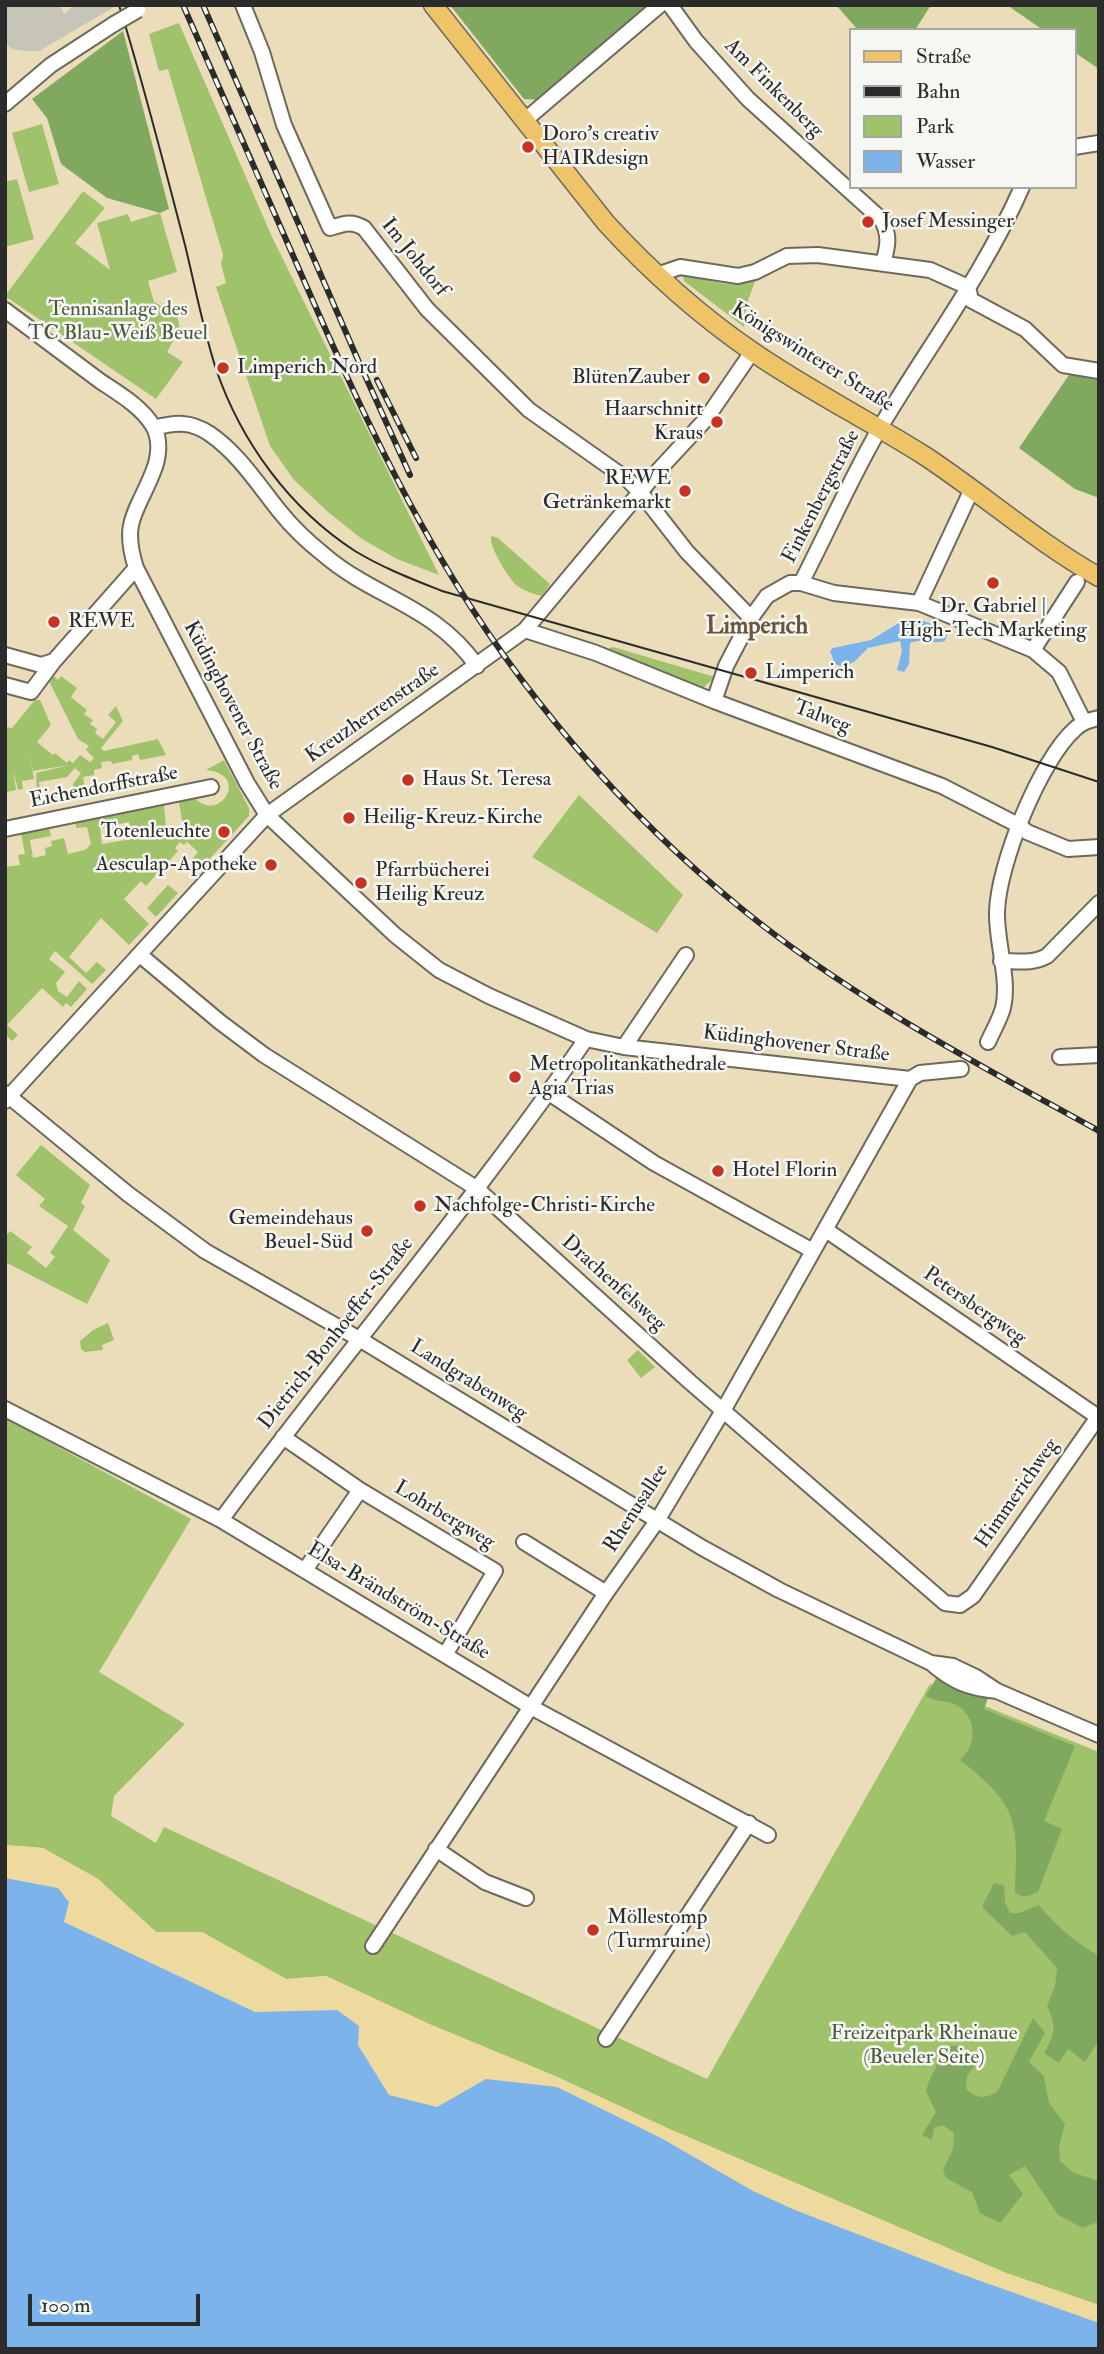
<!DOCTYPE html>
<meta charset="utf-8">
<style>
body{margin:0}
#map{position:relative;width:1104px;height:2354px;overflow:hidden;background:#ebddb9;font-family:"IM FELL Double Pica",serif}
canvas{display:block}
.frame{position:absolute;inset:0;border:7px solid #2b2b2b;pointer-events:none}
.legend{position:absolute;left:849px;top:28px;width:228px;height:161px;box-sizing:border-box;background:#f6f6f2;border:2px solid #a5a5a2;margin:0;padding:9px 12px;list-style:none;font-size:21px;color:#2b2b2b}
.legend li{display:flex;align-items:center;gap:14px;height:35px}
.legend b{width:35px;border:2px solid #a5a5a2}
.scale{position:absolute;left:28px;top:2294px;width:172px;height:32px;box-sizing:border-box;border:4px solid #2b2b2b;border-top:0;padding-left:9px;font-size:21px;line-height:24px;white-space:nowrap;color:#2b2b2b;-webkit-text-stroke:5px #f6f6f2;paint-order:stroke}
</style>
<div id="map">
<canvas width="1104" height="2354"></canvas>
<div class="frame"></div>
<ul class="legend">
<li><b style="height:9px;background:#efc469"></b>Straße</li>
<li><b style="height:9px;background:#2b2b2b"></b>Bahn</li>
<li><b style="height:19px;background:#a0c26b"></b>Park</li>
<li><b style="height:19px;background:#7cb3eb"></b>Wasser</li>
</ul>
<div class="scale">100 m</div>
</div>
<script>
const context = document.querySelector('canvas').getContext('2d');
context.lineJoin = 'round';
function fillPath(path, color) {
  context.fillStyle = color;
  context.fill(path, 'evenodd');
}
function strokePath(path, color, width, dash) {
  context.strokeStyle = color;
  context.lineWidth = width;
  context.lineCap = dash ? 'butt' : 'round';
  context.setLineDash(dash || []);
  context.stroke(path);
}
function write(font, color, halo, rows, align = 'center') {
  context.font = font + ' "IM FELL Double Pica",serif';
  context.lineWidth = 5;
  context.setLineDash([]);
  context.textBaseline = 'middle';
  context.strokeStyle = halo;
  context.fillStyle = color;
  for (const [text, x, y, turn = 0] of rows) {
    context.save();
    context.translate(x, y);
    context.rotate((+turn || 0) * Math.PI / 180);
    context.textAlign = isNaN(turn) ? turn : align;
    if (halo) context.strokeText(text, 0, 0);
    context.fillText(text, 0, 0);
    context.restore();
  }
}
fillPath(new Path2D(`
 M5 5H60L64 14 74 5H114V7L39 51H26L12 49 5 43Z`), '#c6c5b8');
fillPath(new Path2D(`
 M179 23 272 237 439 575 397 559 362 539 328 512 294 480 270 446 216 287 226 283 221 264 223 255 168 69 159 71 149 34Z
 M42 124 59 184 29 192 12 133Z
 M17 179 34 239 5 247V182Z
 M83 191 105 208 75 243 110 270 97 223 128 214 131 222 160 213 177 272 148 281 154 302 177 315 180 329 167 352 183 362 156 399 5 296Z
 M688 275C711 281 733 290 756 279L746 306 744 327 684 281 683 276Z
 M491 536 498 538 550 584 542 596C533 594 524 591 516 585 508 577 489 547 491 536Z
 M613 647 715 677 702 689 600 652Z
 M54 676 58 680 61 676 77 688 71 697 87 710 84 714 93 720 90 724 97 729 95 733 103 739 116 722 108 715 116 706 123 721 101 748 104 751 158 739 166 755 140 760 138 754 132 756V760L112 764 111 761 101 762 102 768 94 770V775L83 777 85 788 75 797 73 784 81 773 75 768 67 777 39 782 41 795H37L36 773 70 765 33 771 29 752 34 779 22 781 23 789 18 790 13 770 16 790 7 792 5 796V727L12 728 35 700H40L51 725 37 742 53 755 55 753 67 763 69 760 73 763 80 755 90 762 94 758 86 750 89 746 78 739 49 681Z
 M224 760 249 808V816L195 875 186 867 198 852 187 842 184 845 180 842 175 848 178 851 146 886 141 881 124 899 149 924 129 945 101 918 69 957 86 973 97 962 106 970 92 984 55 951 49 959 65 972 56 983 58 991 67 997 79 981 87 989 71 1007 66 1003 63 1007 42 988 7 1025 18 1035 12 1041 5 1034V867L20 865 18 855 25 854 21 833 49 827 51 836 30 840 33 858 46 855 45 848 52 846 51 841 64 838 68 854 85 850 91 844 87 827 76 828 75 822 164 805 166 828 183 827 179 802 196 799C220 823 251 774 206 770ZM129 822 132 839 102 844 100 828Z
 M579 795 683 895 657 933 532 857Z
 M168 885 178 893 156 917 147 908Z
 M41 1145 90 1185 81 1203 85 1206 73 1230 110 1260 87 1304 5 1262V1237L10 1231 32 1247 27 1253 46 1268 55 1257 50 1253 68 1226 39 1206 45 1199 16 1175Z
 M108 1323 114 1340 102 1345 103 1350 85 1352 81 1349 80 1341 93 1330Z
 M638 1350 655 1367 641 1378 627 1360Z
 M5 1418 191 1519 99 1672 185 1724 114 1796 111 1816 156 1843 164 1827 707 2079 930 1684 1099 1752V2305L1006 2273 667 2128 555 2076 429 2024 326 1976 286 1979 202 1932H156L98 1879 43 1848 5 1845Z`), '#a0c26b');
fillPath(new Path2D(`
 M450 5H651L539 100 524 99Z
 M836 5H931L915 30H858Z
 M1007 5H1099V69L1074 52V30H1043Z
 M123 31 169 209 160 213 107 198 61 164 47 118 32 99Z
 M1069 375 1099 376V498L1075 489 1019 448Z
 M938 1675 988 1698 984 1709 1075 1746 1044 1821 1062 1829 1038 1892 1024 1897 1015 1893C1018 1821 1019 1806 960 1760 977 1745 977 1718 958 1706 947 1699 936 1703 926 1696Z
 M994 1883 1004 1885 1005 1902 1010 1913H1019L1039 1905C1056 1926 1075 1942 1099 1956V2040L1085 2062 1068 2049 1059 2063 1044 2053C1055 2034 1057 2026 1047 2006L1055 1986 1057 1968 1025 1932 1012 1936 982 1907Z
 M1033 2018 1045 2033 1029 2062 1044 2076 1049 2103 1065 2124 1059 2147 1060 2161 1074 2173 1099 2181V2221L1083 2228 1058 2215 1025 2166 1009 2175 1023 2194 1000 2223 980 2213 972 2192 946 2178 943 2170 953 2149 954 2133 943 2125 934 2128 932 2140 922 2135 936 2112 926 2091C930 2075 939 2064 944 2048L956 2045 976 2064 967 2076 966 2089C977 2099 984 2099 997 2092Z`), '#80a85f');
fillPath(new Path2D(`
 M5 1845 43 1848 98 1879 156 1932H202L286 1979 326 1976 429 2024 555 2076 667 2128 1006 2273 1099 2305V2323C983 2282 865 2243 753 2191L486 2080 437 2107 389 2095 336 2010 255 2012 63 1922 25 1881 5 1878Z`), '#eeda9e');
fillPath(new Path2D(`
 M919 620 948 628 949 629 945 641C933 645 921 638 910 643L909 664 904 672 897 670 902 651 900 641 868 648 854 662 844 667 835 664 830 651 833 648 871 640 902 621Z
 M5 1878 58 1888 69 1902 64 1922 255 2012 337 2010 359 2026 358 2045 389 2095 437 2107 486 2079 557 2087 661 2138 753 2191 795 2210 961 2274 1099 2323V2349H5Z`), '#7cb3eb');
const minor = new Path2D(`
 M243 5 262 52 284 125 330 228C343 224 351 220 364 228L427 309 529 410 628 480 641 493 687 552 751 618
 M670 5 696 41 748 99 882 220C890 236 888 246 883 263
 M5 104 51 65 114 24
 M524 121 660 5
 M1074 147 1099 143
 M657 275 680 267 738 276 755 272 787 256 818 255 930 270 968 287
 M968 287 971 300 1025 329 1063 365 1099 371
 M5 310C37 334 68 357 100 381 118 393 142 407 153 426 161 439 159 458 153 472 137 513 121 521 136 568L247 783 267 815 395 935 439 970 489 996 586 1039 624 1047 910 1079 920 1073 961 1069
 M154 428C175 422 191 421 210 434 239 454 259 486 281 513 293 528 308 542 323 554 375 599 433 604 477 666
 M801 583C829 529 853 473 884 421 931 343 985 271 1022 187
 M919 603 972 489
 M525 630 596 653 714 701 942 786 1020 826 1027 832 1068 849 1099 847
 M1033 650 1077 582
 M5 655 41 665 54 661
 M5 685 31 692 54 661 136 568
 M714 701 726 666 751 618 767 596 790 583H801L834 593 919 603 1033 650 1059 672 1084 722
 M5 829 211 787
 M140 955 220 1022 264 1055 476 1188 690 1382 945 1603 960 1605 973 1596 1098 1417 826 1230
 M1001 961C1017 961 1033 964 1047 956L1099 903
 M988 1042C993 1031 1000 1019 1003 1008 1010 980 996 942 997 912 998 865 1040 760 1075 729 1082 722 1090 720 1099 718
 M624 1047 686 955
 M1060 1057 1099 1055
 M5 1093 128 1194 205 1251 361 1340 701 1547 779 1590 931 1663C953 1682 968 1688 997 1691
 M549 1093 654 1163 813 1251
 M5 1101 267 815 525 630 656 473 706 419 752 352
 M5 1409 221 1520 531 1707 768 1835
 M283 1437 360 1490 495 1571 445 1655
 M221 1520C340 1358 472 1204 586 1039
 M524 1542 606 1593
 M305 1570 360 1490
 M931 1663 953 1666 976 1677 997 1691 1099 1735
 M436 1849 485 1882 526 1898
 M373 1946 606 1593 657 1521 724 1409 910 1079
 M606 2039 749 1823`);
const major = new Path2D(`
 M433 5 606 223C650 271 699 315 753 352 808 390 868 420 925 456 984 495 1037 542 1099 577`);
strokePath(minor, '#6e695d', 18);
strokePath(major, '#6e695d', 21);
strokePath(minor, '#fff', 14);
strokePath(major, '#efc469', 18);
strokePath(new Path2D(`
 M119 5C144 85 164 165 185 245 195 286 203 329 216 369 241 442 290 509 355 551 383 568 412 579 442 591L992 747 1099 782`), '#2b2b2b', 2);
const rail = new Path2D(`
 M183 5C220 90 257 175 295 260 339 361 384 462 440 557 518 690 622 812 742 909 851 998 976 1063 1099 1131
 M203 5 358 360 410 475
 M377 380 416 458`);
strokePath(rail, '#2b2b2b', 6);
strokePath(rail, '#f6f6f2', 3.5, [10]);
const minorBridge = new Path2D(`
 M114 24 138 10`);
strokePath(minorBridge, '#6e695d', 18, []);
strokePath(minorBridge, '#fff', 14);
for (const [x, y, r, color] of [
 [528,147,7,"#c8321e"],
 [868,222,7,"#c8321e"],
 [223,368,7,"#c8321e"],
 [704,378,7,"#c8321e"],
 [717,422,7,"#c8321e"],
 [685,491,7,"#c8321e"],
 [993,583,7,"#c8321e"],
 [54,622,7,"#c8321e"],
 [751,673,7,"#c8321e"],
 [408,780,7,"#c8321e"],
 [349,818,7,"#c8321e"],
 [224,832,7,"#c8321e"],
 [271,865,7,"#c8321e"],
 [361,883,7,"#c8321e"],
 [515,1077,7,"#c8321e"],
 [718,1171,7,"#c8321e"],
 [420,1206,7,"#c8321e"],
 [367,1231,7,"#c8321e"],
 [593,1930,7,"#c8321e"]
]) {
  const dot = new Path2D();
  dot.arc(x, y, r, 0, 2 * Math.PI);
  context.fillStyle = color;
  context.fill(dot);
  strokePath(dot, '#f6f6f2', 2.5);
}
write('21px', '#2b2b2b', '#f6f6f2', [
 ["Am Finkenberg",773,89,45],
 ["Im Johdorf",414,258,51],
 ["Königswinterer Straße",812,358,32],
 ["Finkenbergstraße",822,497,-63],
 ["Küdinghovener Straße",232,706,62],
 ["Kreuzherrenstraße",373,714,-35],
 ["Talweg",822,718,21],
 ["Eichendorffstraße",104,788,-11],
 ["Küdinghovener Straße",796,1045,7],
 ["Drachenfelsweg",613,1284,42],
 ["Petersbergweg",974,1307,35],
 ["Dietrich-Bonhoeffer-Straße",337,1334,-52],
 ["Landgrabenweg",468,1381,32],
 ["Himmerichweg",1018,1494,-55],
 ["Rhenusallee",637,1509,-57],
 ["Lohrbergweg",444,1516,31],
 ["Elsa-Brändström-Straße",398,1602,31]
]);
write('21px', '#2b2b2b', '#f6f6f2', [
 ["Doro's creativ",542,135],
 ["HAIRdesign",542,159],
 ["Josef Messinger",882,222],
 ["Limperich Nord",237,368],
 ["BlütenZauber",690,378,"right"],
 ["Haarschnitt",703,410,"right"],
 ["Kraus",703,434,"right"],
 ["REWE",671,479,"right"],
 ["Getränkemarkt",671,503,"right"],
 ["Dr. Gabriel |",993,607,"center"],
 ["High-Tech Marketing",993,631,"center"],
 ["REWE",68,622],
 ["Limperich",765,673],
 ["Haus St. Teresa",422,780],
 ["Heilig-Kreuz-Kirche",363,818],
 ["Totenleuchte",210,832,"right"],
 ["Aesculap-Apotheke",257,865,"right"],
 ["Pfarrbücherei",375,871],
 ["Heilig Kreuz",375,895],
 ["Metropolitankathedrale",529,1065],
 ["Agia Trias",529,1089],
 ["Hotel Florin",732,1171],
 ["Nachfolge-Christi-Kirche",434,1206],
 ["Gemeindehaus",353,1219,"right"],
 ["Beuel-Süd",353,1243,"right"],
 ["Möllestomp",607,1918],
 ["(Turmruine)",607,1942]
], 'left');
write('21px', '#4e583e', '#f6f6f2', [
 ["Tennisanlage des",118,310],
 ["TC Blau-Weiß Beuel",118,334],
 ["Freizeitpark Rheinaue",924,2034],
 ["(Beueler Seite)",924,2058]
]);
write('bold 24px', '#68563d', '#f6f6f2', [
 ["Limperich",757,628]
]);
</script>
